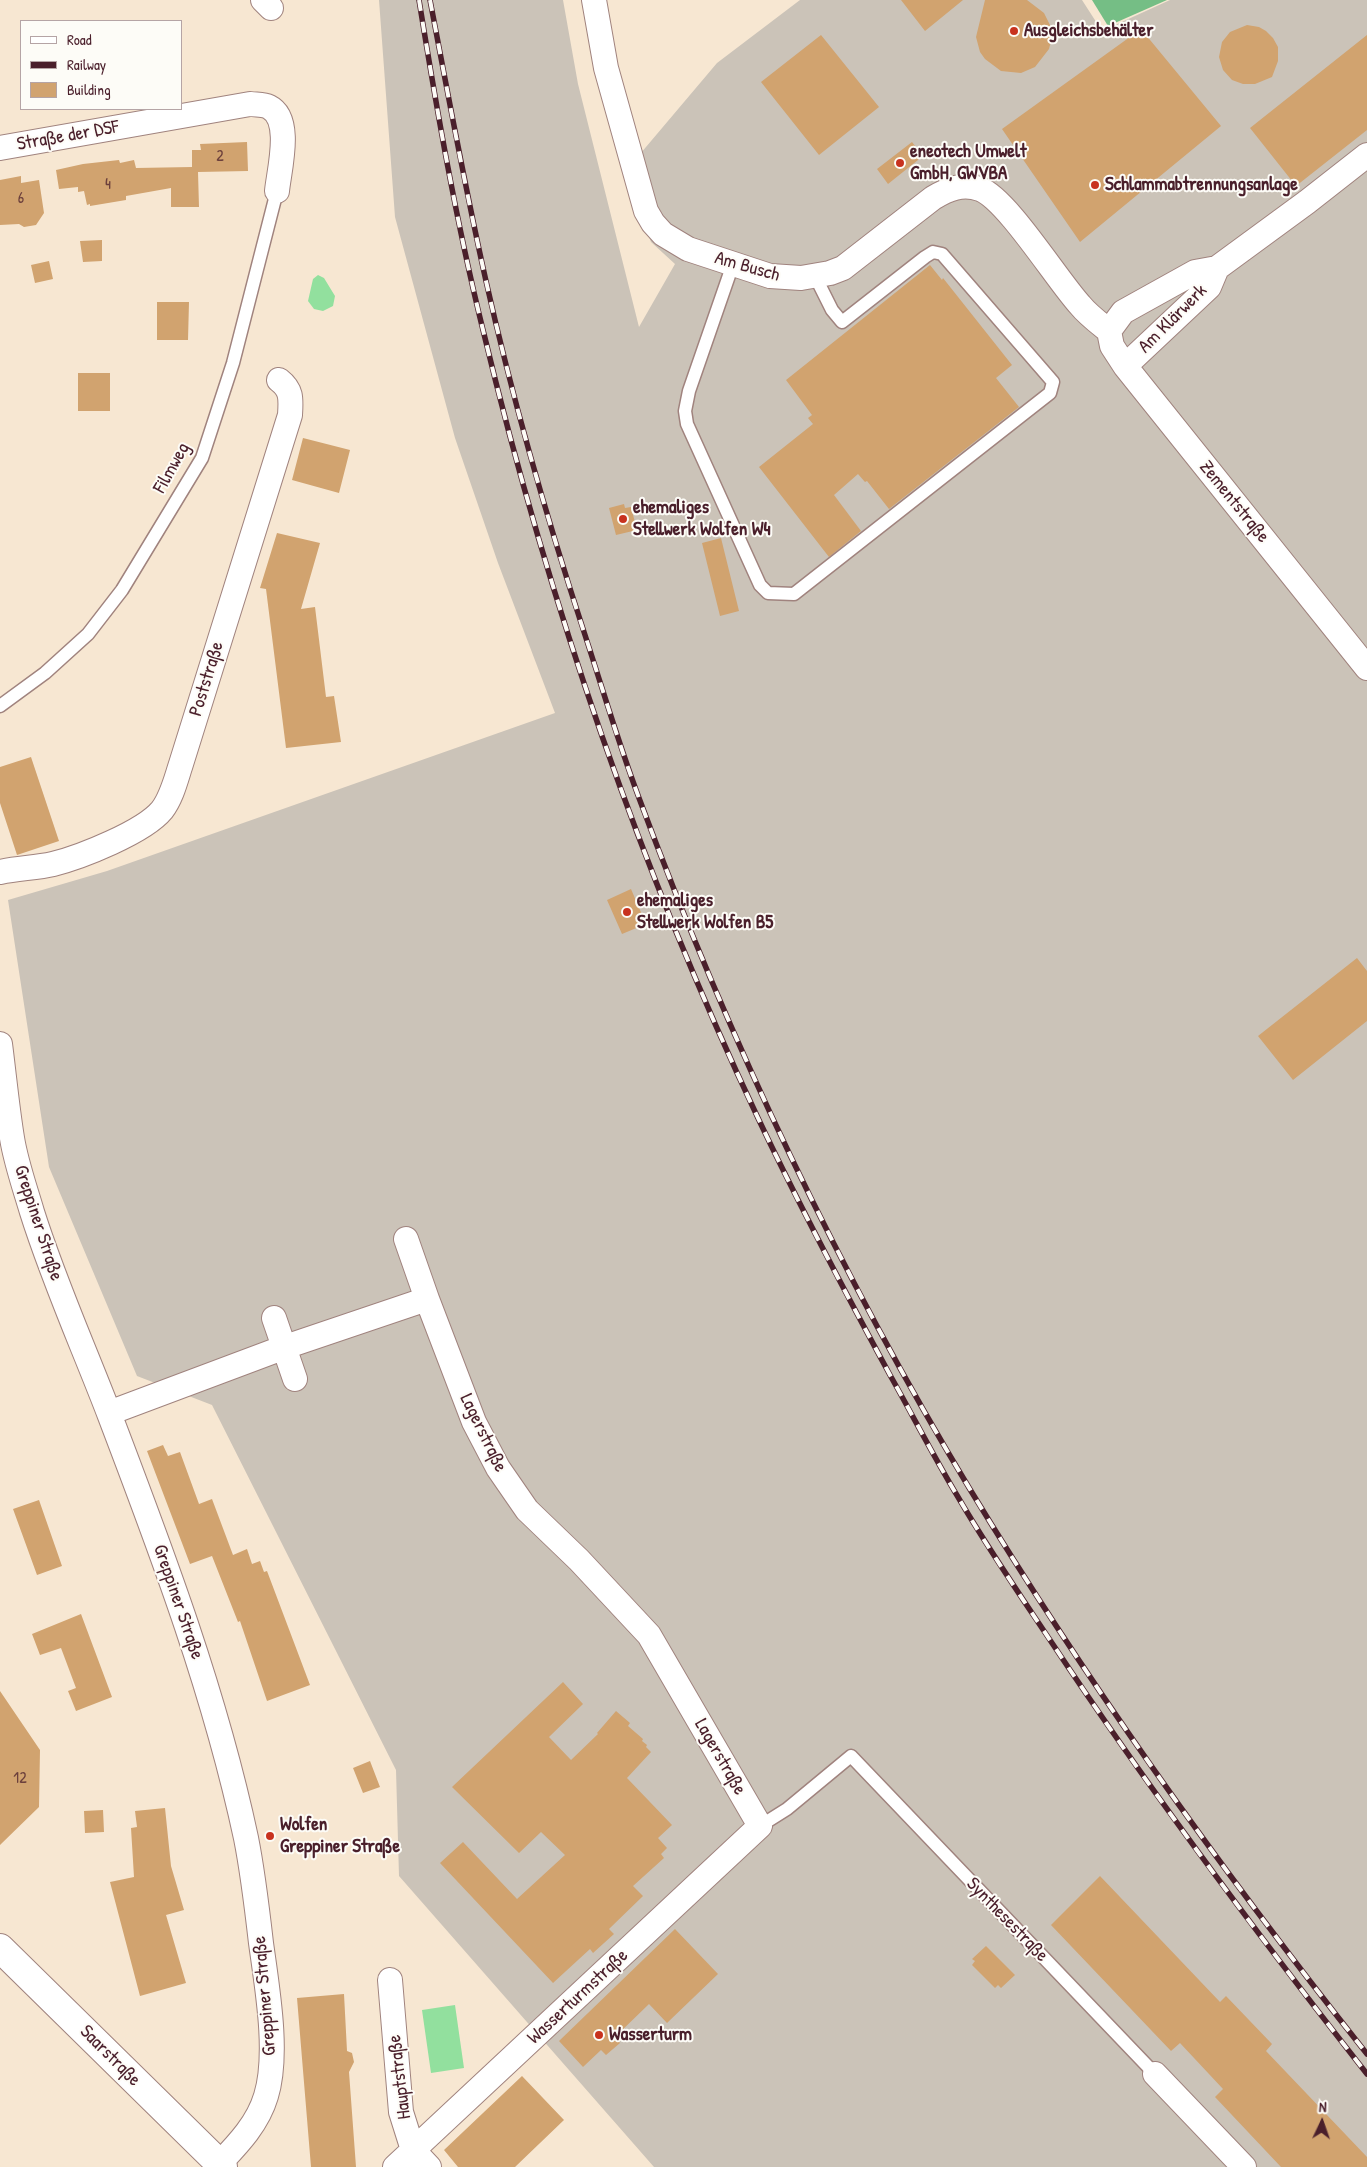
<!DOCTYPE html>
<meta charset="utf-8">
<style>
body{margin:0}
#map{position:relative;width:1367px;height:2167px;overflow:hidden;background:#f7e7d2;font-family:"Patrick Hand",sans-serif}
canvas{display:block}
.legend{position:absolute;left:20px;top:20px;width:162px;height:90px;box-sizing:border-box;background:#fdfcf7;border:1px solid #b5a4a5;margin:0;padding:6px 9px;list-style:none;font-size:15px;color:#4a1f2b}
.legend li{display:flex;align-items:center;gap:10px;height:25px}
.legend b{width:25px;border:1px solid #b5a4a5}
.north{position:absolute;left:1297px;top:2097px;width:50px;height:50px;-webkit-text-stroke:4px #fdfcf7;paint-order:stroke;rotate:3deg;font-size:14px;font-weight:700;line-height:20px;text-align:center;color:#4a1f2b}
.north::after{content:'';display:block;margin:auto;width:18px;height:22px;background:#4a1f2b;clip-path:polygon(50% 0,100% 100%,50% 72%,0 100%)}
</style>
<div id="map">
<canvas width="1367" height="2167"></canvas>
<ul class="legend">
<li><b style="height:6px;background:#fff"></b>Road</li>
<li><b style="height:6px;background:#4a1f2b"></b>Railway</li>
<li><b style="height:14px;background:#d1a36f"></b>Building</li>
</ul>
<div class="north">N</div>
</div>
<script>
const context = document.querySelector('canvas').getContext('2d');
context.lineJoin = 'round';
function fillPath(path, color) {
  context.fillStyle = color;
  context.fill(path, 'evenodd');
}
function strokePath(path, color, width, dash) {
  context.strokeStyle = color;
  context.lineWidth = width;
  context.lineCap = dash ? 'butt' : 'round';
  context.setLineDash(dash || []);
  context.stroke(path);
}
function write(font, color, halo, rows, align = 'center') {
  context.font = font + ' "Patrick Hand",sans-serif';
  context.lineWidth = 4;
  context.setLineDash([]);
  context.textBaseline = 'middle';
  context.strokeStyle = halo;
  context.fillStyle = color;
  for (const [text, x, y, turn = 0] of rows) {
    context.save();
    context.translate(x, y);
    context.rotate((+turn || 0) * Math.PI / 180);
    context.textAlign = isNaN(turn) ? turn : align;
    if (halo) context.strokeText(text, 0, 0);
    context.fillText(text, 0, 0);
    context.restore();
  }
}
fillPath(new Path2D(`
 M379 0H563L578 84 639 327 675 264 651 242 624 173 717 63 800 0H1082L1102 31 1170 0H1367V2167H654L399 1876 396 1770 212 1405 137 1376 49 1167 8 900 107 871 555 713 498 563 455 438 395 217Z`), '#cbc3b8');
fillPath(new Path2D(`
 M318 275 324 278 335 296 333 306 323 311 314 309 308 301 313 279Z
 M455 2005 464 2068 431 2073 422 2010Z`), '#92e09e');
fillPath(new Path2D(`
 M1092 0H1167L1108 26Z`), '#75be85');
fillPath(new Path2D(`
 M901 0H963L925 31Z
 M985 0H1027L1044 13 1050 25 1052 37 1049 49 1035 67 1021 73 1001 71 985 59 980 52 976 37Z
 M1247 25 1259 27 1266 31 1273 38 1278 47V61L1272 77 1255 84H1243L1232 80 1223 70 1219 57 1222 42 1230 32Z
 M1141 29 1221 126 1080 242 1002 129Z
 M821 35 879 107 819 155 761 82Z
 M1367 35V130L1296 186 1250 128Z
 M247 142 248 171 198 172 199 207H171V188L126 196V200L90 206V204L87 205 84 191 78 192V187L59 189 56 170 83 164 119 160 120 163 134 160 136 168 192 167V150H201L200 144Z
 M912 142 923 156 888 184 877 169Z
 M21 176V183L39 180 44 213 36 225 24 227 19 224 0 225V180Z
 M102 240V261L83 262 80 241Z
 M49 261 53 279 35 283 31 265Z
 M930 265 942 280 943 278 1012 365 996 378 1019 407 889 509 867 481 865 482 858 474 834 495 861 531 829 557 759 467 813 424 808 418 812 415 786 380Z
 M157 302H189L188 340H157Z
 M78 373H110V411H78Z
 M303 438 350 450 339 493 292 480Z
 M624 504 625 508 631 507 637 530 616 535 609 508Z
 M277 533 320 543 301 609 315 607 326 697 334 696 341 742 286 748 266 589 260 588Z
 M721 538 739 611 720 616 702 543Z
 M31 757 59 841 17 855 0 803V767Z
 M631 889 646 924 622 934 607 900Z
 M1357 958 1367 971V1021L1293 1080 1258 1036Z
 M163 1445 168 1456 180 1452 199 1504 212 1499 233 1555 247 1549 252 1564 260 1561 264 1572 267 1571 310 1685 267 1701 240 1621 238 1622 212 1556 190 1564 147 1451Z
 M39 1500 62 1566 37 1575 13 1509Z
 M81 1614 112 1697 76 1711 68 1691 76 1688 61 1648 40 1655 32 1634Z
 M563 1682 583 1704 549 1737 571 1760 598 1734 597 1733 616 1711 630 1723 628 1726 643 1739 642 1741 647 1745 646 1747 651 1752 627 1778 672 1825 658 1838 667 1848 661 1854 664 1858 633 1886 643 1896 609 1929 614 1934 593 1953 590 1949 553 1983 440 1863 463 1842 517 1899 565 1855 541 1832 519 1853 452 1787Z
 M0 1691 40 1750 39 1807 0 1845Z
 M370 1761 380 1787 363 1793 353 1768Z
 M165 1808 171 1866 184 1910 166 1915 186 1983 140 1996 110 1882 134 1877 131 1828 137 1827 135 1811Z
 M103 1810 104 1832 85 1833 84 1811Z
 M1100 1876 1220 2002 1226 1996 1272 2044 1266 2051 1367 2157V2167H1281L1215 2097 1223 2089 1180 2043 1171 2051 1051 1925Z
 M675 1929 718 1974 667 2023 649 2004 615 2037 620 2043 606 2055 601 2050 583 2067 559 2041Z
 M986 1946 1015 1975 1001 1988 998 1985 995 1988 972 1965 975 1961 972 1959Z
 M344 1994 347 2051 352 2053 354 2062 349 2072 356 2167H311L297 1998Z
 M522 2076 564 2120 515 2167H458L444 2150Z`), '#d1a36f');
const service = new Path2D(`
 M733 264 689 391 685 411 687 424 760 585 768 593 794 594 1050 393 1053 382 942 254 933 252 925 257 842 322 832 310 815 276
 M0 706 45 673 88 634 122 590 202 458 233 363 277 191
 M760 1826 787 1809 851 1756 1155 2074`);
const minor = new Path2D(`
 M263 0 271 8
 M594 0 606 68 646 211 653 223 663 234 688 249 770 276 801 278 830 273 843 268 933 198C948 189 962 183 980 189 1007 199 1057 280 1080 305 1088 315 1099 323 1109 331
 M0 148 250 104C257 105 263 104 269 107 293 119 279 170 277 191
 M1109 331 1112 346 1125 366 1367 668
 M1109 331 1123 312 1195 272 1217 268 1307 202 1367 155
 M1125 366 1209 287 1217 268
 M0 872C17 868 36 868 53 864 81 857 144 832 162 810 172 797 176 779 181 764L290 415C291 399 292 390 279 380
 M0 1044C4 1075 7 1107 12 1138 16 1163 25 1188 32 1212 54 1282 84 1348 110 1416 163 1555 215 1693 246 1838 253 1873 257 1908 261 1943 267 1987 279 2054 266 2096 258 2123 239 2143 220 2163
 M406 1239 427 1299
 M274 1318 295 1379
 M109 1413 285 1347 427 1299 474 1422 498 1468 527 1510 579 1560 649 1635 760 1826 395 2167
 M390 1980 401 2112 413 2150 429 2167
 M1155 2074 1244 2167`);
const tertiary = new Path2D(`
 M0 1948 223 2167`);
strokePath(service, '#a0837e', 15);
strokePath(minor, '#a0837e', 26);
strokePath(tertiary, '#a0837e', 30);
strokePath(service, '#fff', 12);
strokePath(minor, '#fff', 24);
strokePath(tertiary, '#fff', 28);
const rail = new Path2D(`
 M419 0C437 111 456 221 483 330 548 600 639 866 758 1118 799 1205 844 1290 890 1375 913 1416 934 1457 958 1497 987 1547 1020 1595 1052 1643 1151 1792 1257 1934 1367 2074
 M430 0C448 94 465 188 486 281 513 401 547 519 585 635 603 690 619 745 639 798 728 1038 839 1272 971 1491 1090 1687 1225 1875 1367 2054`);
strokePath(rail, '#4a1f2b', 5.5);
strokePath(rail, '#fdfcf7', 4, [11]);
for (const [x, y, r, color] of [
 [1014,31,5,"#c8321e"],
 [900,163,5,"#c8321e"],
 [1095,185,5,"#c8321e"],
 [623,519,5,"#c8321e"],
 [627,912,5,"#c8321e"],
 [270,1836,5,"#c8321e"],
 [599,2035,5,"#c8321e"]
]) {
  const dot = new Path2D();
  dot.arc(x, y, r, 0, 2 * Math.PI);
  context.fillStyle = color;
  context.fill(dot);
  strokePath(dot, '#fdfcf7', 2);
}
write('16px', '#6c403c', null, [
 ["2",220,157],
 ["4",108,185],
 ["6",21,199],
 ["12",20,1779]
]);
write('bold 19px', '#4a1f2b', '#fdfcf7', [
 ["Ausgleichsbehälter",1024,31],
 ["eneotech Umwelt",910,152],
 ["GmbH, GWVBA",910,174],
 ["Schlammabtrennungsanlage",1105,185],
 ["ehemaliges",633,508],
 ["Stellwerk Wolfen W4",633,530],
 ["ehemaliges",637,901],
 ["Stellwerk Wolfen B5",637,923],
 ["Wolfen",280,1825],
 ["Greppiner Straße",280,1847],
 ["Wasserturm",609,2035]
], 'left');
write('19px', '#4a1f2b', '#fdfcf7', [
 ["Straße der DSF",68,136,-10],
 ["Am Busch",747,267,16],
 ["Am Klärwerk",1173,319,-45],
 ["Filmweg",172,468,-61],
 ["Zementstraße",1234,502,51],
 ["Poststraße",207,679,-73],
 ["Greppiner Straße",38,1223,72],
 ["Lagerstraße",483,1433,64],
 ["Greppiner Straße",178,1602,71],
 ["Lagerstraße",720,1757,60],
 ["Synthesestraße",1007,1920,46],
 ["Greppiner Straße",265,1996,-95],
 ["Wasserturmstraße",578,1997,-43],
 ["Saarstraße",110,2056,45],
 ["Hauptstraße",400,2077,-97]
]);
</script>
